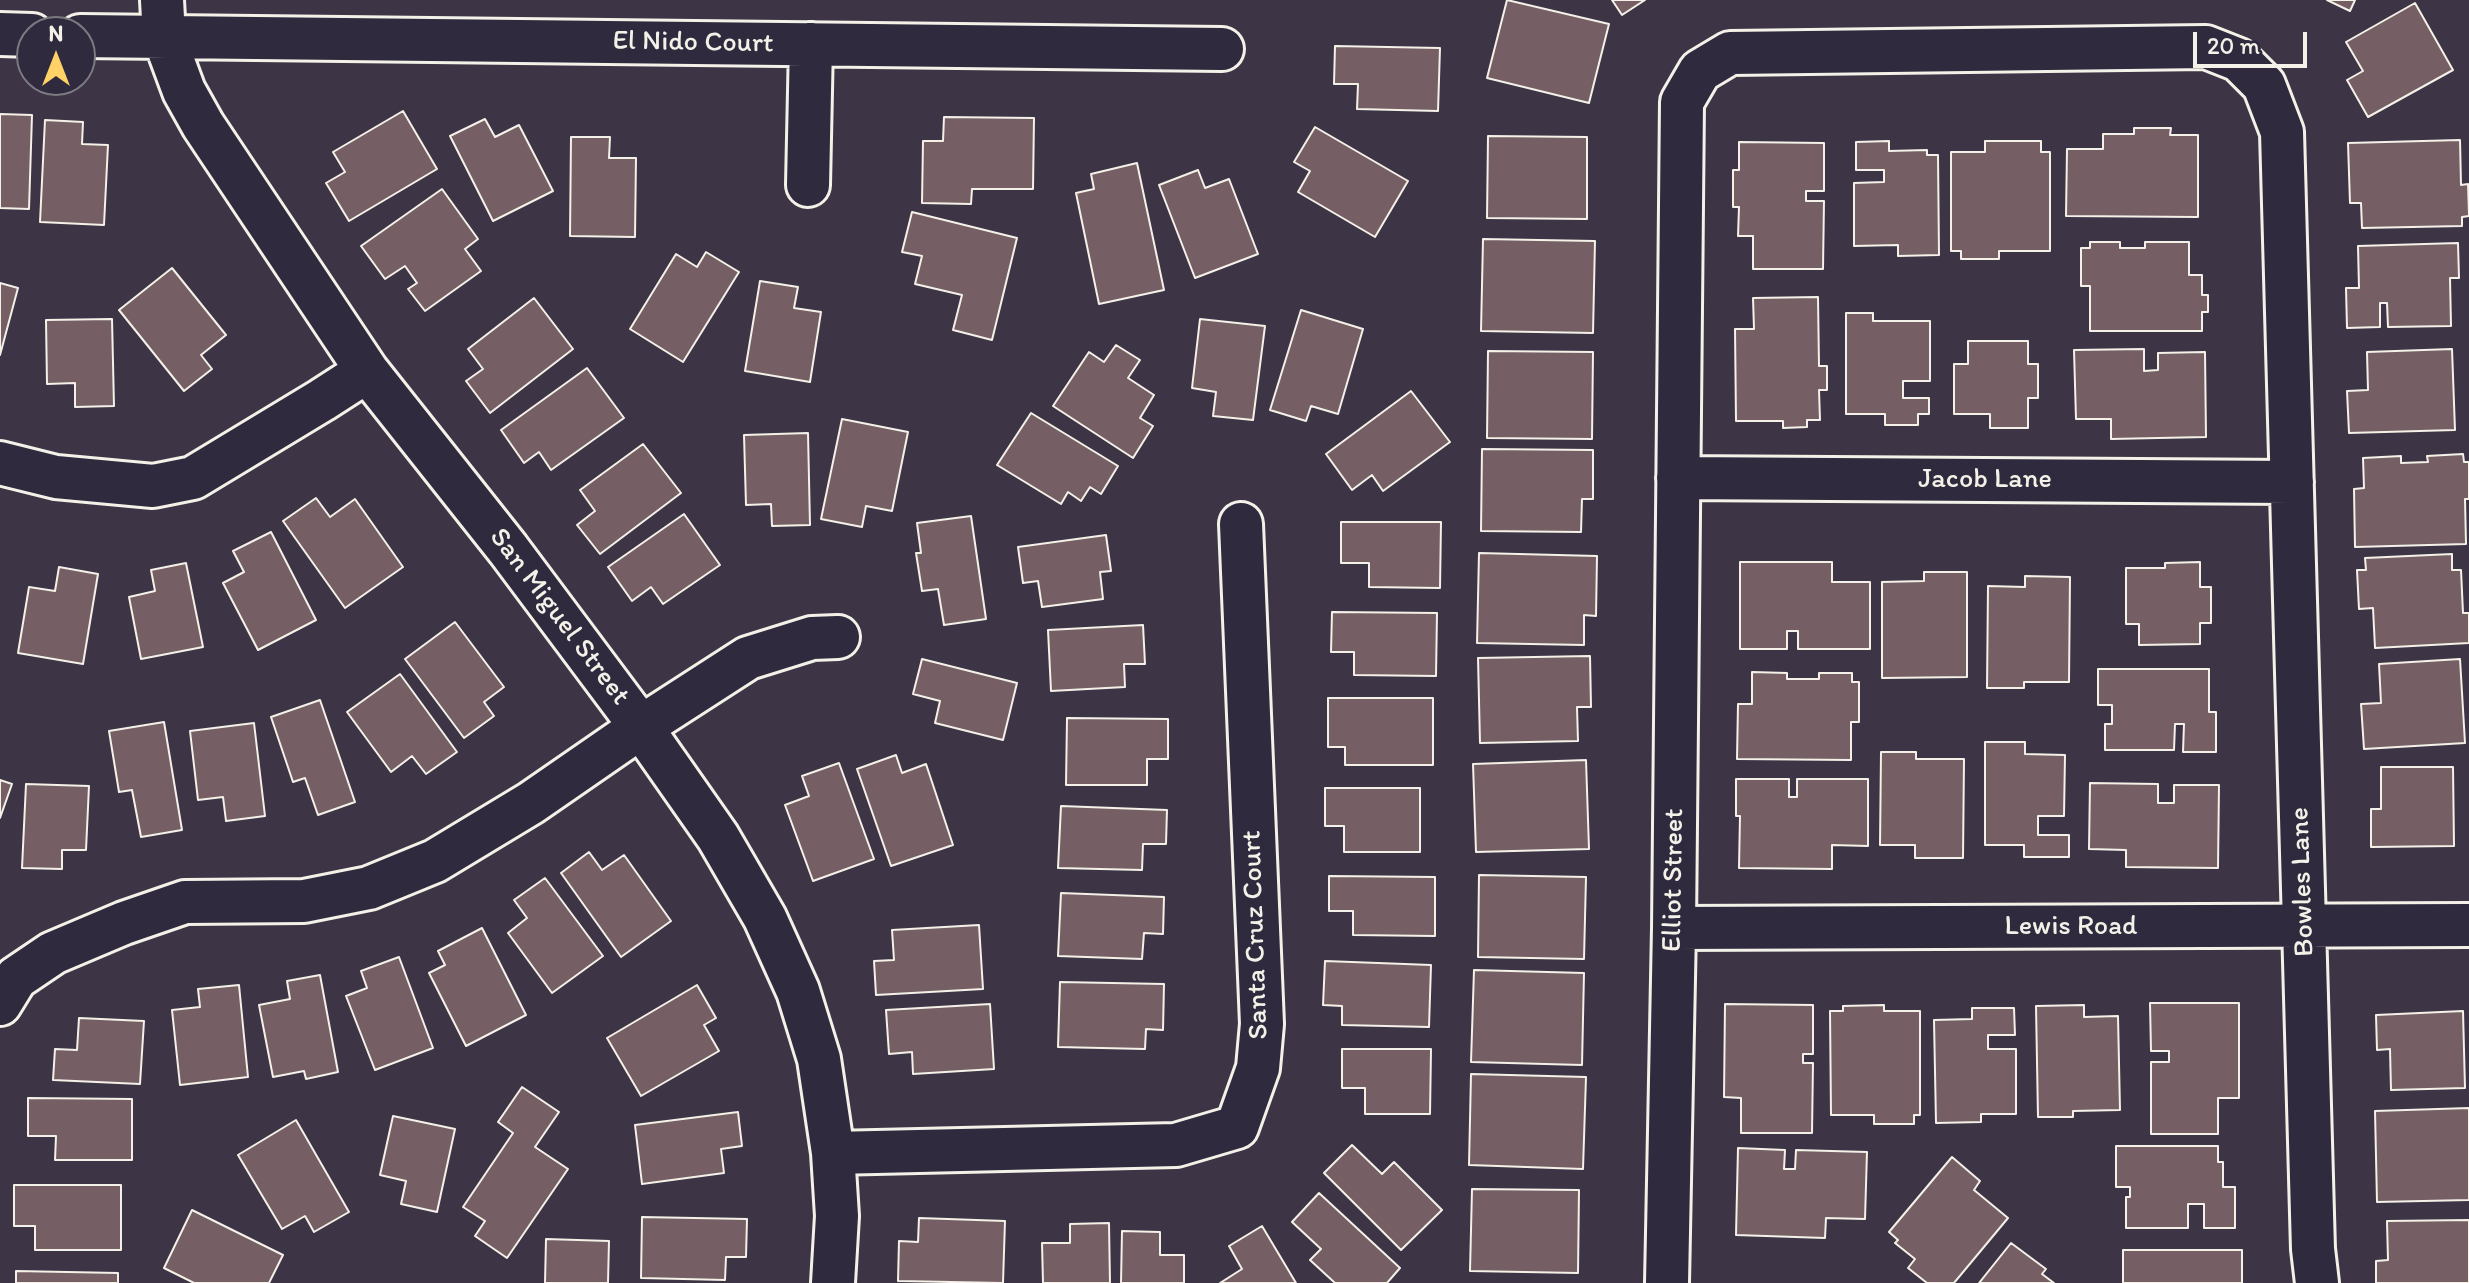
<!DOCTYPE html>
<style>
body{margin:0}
#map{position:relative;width:2469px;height:1283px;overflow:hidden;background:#3d3545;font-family:Itim,sans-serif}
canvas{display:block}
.north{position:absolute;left:16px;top:16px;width:80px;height:80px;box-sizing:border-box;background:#2f2a3d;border:2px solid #7e7a81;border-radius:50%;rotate:0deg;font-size:22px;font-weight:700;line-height:32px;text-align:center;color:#f4f1e8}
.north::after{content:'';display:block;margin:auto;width:28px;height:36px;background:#ffd166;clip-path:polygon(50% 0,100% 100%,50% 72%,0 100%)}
.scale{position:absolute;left:2193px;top:32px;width:114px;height:36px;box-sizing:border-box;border:4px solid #f4f1e8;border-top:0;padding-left:10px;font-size:24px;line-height:28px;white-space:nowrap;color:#f4f1e8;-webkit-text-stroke:6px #2f2a3d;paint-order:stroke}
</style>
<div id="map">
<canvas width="2469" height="1283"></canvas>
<div class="north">N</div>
<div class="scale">20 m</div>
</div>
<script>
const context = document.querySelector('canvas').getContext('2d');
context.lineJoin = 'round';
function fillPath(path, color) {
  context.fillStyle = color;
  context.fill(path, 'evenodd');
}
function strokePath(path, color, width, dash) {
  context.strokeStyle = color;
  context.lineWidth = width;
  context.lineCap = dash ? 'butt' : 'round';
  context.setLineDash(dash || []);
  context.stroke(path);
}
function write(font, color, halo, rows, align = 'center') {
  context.font = font + ' Itim,sans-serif';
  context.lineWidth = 8;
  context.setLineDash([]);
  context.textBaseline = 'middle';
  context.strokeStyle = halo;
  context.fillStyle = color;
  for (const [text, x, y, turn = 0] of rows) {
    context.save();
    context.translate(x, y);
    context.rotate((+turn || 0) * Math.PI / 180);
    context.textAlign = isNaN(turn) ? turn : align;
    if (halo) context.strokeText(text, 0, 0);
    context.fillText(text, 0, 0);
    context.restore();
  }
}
const building = new Path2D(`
 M1507 0 1609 24 1589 103 1487 78Z
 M1612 0H1645L1622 15Z
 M2327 0H2355L2350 11Z
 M2415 3 2453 70 2368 117 2347 80 2363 71 2346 42Z
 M1335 46 1440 48 1438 111 1357 109 1358 84H1334Z
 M403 111 437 169 349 221 326 183 345 172 333 152Z
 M0 114 32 115 29 209 0 208Z
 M944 117 1034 118 1033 189H972L971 204 922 203 923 141H943Z
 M485 119 495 137 519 125 553 191 493 221 450 136Z
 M45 120 83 122 82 144 108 145 104 225 40 222Z
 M1315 127 1408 181 1375 237 1298 192 1310 171 1294 162Z
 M2134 128H2171L2170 135H2198V217L2066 216 2067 149H2103V134H2134Z
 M1488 136 1587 137V219L1487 218Z
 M571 137H610L609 158H636L635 237 570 236Z
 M2460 140 2461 185 2468 184 2469 214V216L2462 217V226L2362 228 2361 203H2350L2348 143Z
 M1889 141V151L1927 150V155H1938L1939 255 1898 256V245L1854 246V183L1884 182V170H1856V142Z
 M1985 141H2041V152H2050V251H1999V259H1961V251H1951V152H1985Z
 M1739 142 1824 143V191H1806V201H1824L1823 269H1753V236H1738L1739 207H1733V170H1739Z
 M1137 163 1164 290 1099 304 1076 193 1094 189 1091 174Z
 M1198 170 1205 188 1229 179 1258 254 1195 278 1159 185Z
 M442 189 478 239 465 249 481 271 425 311 408 289 417 283 405 266 385 279 361 246Z
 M912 212 1017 238 992 340 953 330 962 295 915 284 922 256 902 252Z
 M1483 239 1595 241 1593 333 1481 331Z
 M2090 242H2120V248H2145V242H2189V275H2202V295H2208V312H2202V331H2090V286H2081V248H2090Z
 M2458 243 2459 278H2450L2451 326 2388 327 2387 303H2380V327L2347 328 2346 288H2359L2358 246Z
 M706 252 739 272 683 362 630 329 676 254 697 267Z
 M172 268 226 335 201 355 212 369 184 391 119 310Z
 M760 281 798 287 794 308 821 312 810 382 745 371Z
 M0 283 18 288 0 355Z
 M1818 297 1819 366H1827V390H1819L1820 420H1807V427L1783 428V421H1736L1735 329H1754L1753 298Z
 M534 298 573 349 490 413 466 381 483 369 468 349Z
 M1301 310 1363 329 1338 414 1311 406 1306 421 1270 410Z
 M1846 313H1873V321H1930V381H1903V398H1929V414H1918V425H1885V414H1846Z
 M112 319 114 406 75 407V383L47 384 46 320Z
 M1200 319 1265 326 1253 420 1213 416 1216 392 1192 388Z
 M1968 341H2028V364H2038V398H2028V428H1990V414H1954V364H1968Z
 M1116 345 1140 360 1128 378 1154 395 1140 418 1153 426 1133 458 1053 406 1089 352 1104 362Z
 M2144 349V371L2158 370V353L2205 352 2206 437 2111 439V419H2076L2074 350Z
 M2452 349 2455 430 2349 433 2347 391 2368 390 2367 352Z
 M1488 351 1593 352 1592 439 1487 438Z
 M587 368 624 418 551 470 539 452 524 463 501 430Z
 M1411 391 1450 442 1383 491 1372 475 1352 490 1326 454Z
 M1031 413 1118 466 1101 494 1090 487 1081 501 1068 492 1061 504 997 465Z
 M842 419 908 432 892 511 866 506 862 527 821 519Z
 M808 433 810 525 772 526 771 504 746 505 744 435Z
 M643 444 681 493 600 554 577 525 595 511 580 490Z
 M1482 449 1593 450V499H1582L1581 532 1481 531Z
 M2463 454 2464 462H2469V499H2465L2466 544 2355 547 2354 489 2364 488 2363 458 2401 456V463L2428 462 2427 456Z
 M316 498 330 517 355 499 403 567 345 608 283 521Z
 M684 514 720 565 663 604 651 587 632 601 608 567Z
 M971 516 986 619 944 625 938 589 922 591 916 553H921L917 523Z
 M1341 522H1441L1440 588 1369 587V563H1341Z
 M271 532 316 620 258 650 223 583 244 572 233 551Z
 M1106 535 1111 571 1100 572 1103 599 1042 607 1038 581 1023 583 1018 547Z
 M1479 553 1597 556 1596 616 1584 615V645L1477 643Z
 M2452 554V570H2461L2463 613H2469V643L2375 648 2373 608 2359 609 2357 570H2366L2365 558Z
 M1740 562H1832V582H1870V649H1798V631H1787V649H1740Z
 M2200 562V587H2211V623H2200V644L2139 645V624H2126V568H2165V563Z
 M186 563 203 647 141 659 129 597 155 591 151 570Z
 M59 567 98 574 83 664 18 653 29 587 55 591Z
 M1924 572H1967V677L1882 678V582L1924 581Z
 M2025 576 2070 577 2069 682H2024V688H1987L1988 586 2025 587Z
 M1332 612 1437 613 1436 676 1354 675V652H1331Z
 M455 622 504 687 484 702 494 716 464 738 405 659Z
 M1143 625 1145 664H1124L1125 687 1051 691 1048 630Z
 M1590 656 1591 707H1577L1578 741 1480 743 1478 658Z
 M922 659 1017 683 1003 740 935 723 940 701 913 694Z
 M2460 659 2465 743 2364 749 2361 704 2381 703 2379 664Z
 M2098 669H2209V712H2216V752H2183L2184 724H2175L2174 750H2105V724H2112V705H2098Z
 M1752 672 1787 673V679H1819V673H1852V682H1859V722H1851V760L1737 759 1738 704H1752Z
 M400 674 457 752 426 774 412 756 391 772 347 712Z
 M1328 698H1433V765H1345V747H1328Z
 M320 700 355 802 318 815 305 778 293 782 271 717Z
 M1067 718 1168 719V759H1147V785H1066Z
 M164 722 182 830 141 837 132 790 119 792 109 731Z
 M254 723 265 816 226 821 223 797 198 800 190 731Z
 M1985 742H2025V754L2065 755 2064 816H2038V835H2069V857H2024V845H1985Z
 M1881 752H1916V759H1964L1963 858H1915V845H1880Z
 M896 755 902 773 926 764 953 845 891 866 857 769Z
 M1586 760 1589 849 1476 852 1473 764Z
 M839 763 874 859 813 881 785 805 809 796 802 776Z
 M2381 767H2453L2454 846 2371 847V809H2381Z
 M1736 779H1789V797H1797V779H1868V846L1832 845V869L1739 868 1740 816H1736Z
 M0 780 12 784 0 818Z
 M2090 783 2158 784V803H2174V785H2219L2218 868 2126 867V850L2089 849Z
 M26 784 89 786 86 850H62V869L22 868Z
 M1325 788H1420V852H1344V826H1325Z
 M1061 806 1167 810 1166 844H1143L1142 870 1058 868Z
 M589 852 602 870 624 855 671 921 621 957 561 873Z
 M1479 875 1586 877 1584 959 1478 957Z
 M1329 876 1435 877V936L1353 935V911H1329Z
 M545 878 603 956 552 993 508 933 527 918 514 900Z
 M1061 893 1164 897 1163 934 1144 933 1142 959 1058 956Z
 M979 925 983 989 876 995 874 961 894 960 892 930Z
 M482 928 526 1015 466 1046 429 973 445 965 438 951Z
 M399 957 433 1048 375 1070 346 996 367 988 361 971Z
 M1325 961 1431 965 1429 1027 1342 1025V1006L1323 1005Z
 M1474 970 1584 973 1582 1065 1471 1062Z
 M320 975 338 1072 306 1079 304 1071 273 1077 259 1005 290 999 287 981Z
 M1060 982 1164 984 1163 1030 1146 1029 1145 1049 1058 1047Z
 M239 985 248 1077 180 1085 172 1010 200 1007 198 989Z
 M697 985 716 1018 704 1025 719 1051 641 1096 607 1038Z
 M2150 1003H2239V1098H2218V1134H2151V1062H2169V1051H2151Z
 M990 1004 994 1069 913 1074 912 1052 889 1054 886 1010Z
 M1725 1004 1813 1005V1054H1803V1063H1813L1812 1133H1741V1098L1724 1097Z
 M1884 1005V1011H1920V1115H1914V1124H1874V1115H1831L1830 1011H1843V1006Z
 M2084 1005V1017L2118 1016 2120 1110 2073 1111V1117H2038L2036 1006Z
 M1972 1008H2014L2015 1035H1988V1049H2016V1114H1981V1122L1936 1123 1934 1020 1972 1019Z
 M2463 1011 2465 1088 2391 1090 2390 1049 2377 1050 2376 1015Z
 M79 1018 144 1021 140 1084 53 1080 55 1049 77 1050Z
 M1342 1049H1431L1430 1114H1365V1088H1342Z
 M1471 1074 1586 1077 1583 1169 1469 1165Z
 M522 1087 559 1112 535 1147 568 1169 507 1258 475 1236 485 1221 463 1207 513 1133 498 1122Z
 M28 1098 132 1099V1160H55L56 1136H28Z
 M2469 1108V1200L2377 1202 2375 1111Z
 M738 1112 742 1146 721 1149 724 1173 642 1184 635 1125Z
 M393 1116 455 1129 437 1212 401 1204 406 1181 380 1175Z
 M296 1120 349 1212 314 1232 305 1216 282 1229 238 1155Z
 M1352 1145 1382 1174 1394 1162 1442 1210 1401 1250 1324 1173Z
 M2116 1146H2218V1162H2223V1187H2235V1228H2204V1204H2188V1228H2126V1197H2130V1187H2116Z
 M1738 1148 1785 1150 1784 1169H1795L1796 1150 1867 1152 1865 1219 1826 1218 1825 1238 1736 1235Z
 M1952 1157 1980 1181 1974 1190 2008 1218 1954 1283H1927L1908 1268 1915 1259 1895 1243 1898 1240 1889 1232Z
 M14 1185H121V1250H35V1226H14Z
 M1472 1189 1579 1190 1578 1273 1470 1271Z
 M1319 1193 1400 1268 1387 1283H1335L1310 1260 1321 1249 1292 1222Z
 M192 1210 283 1255 269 1283H194L164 1268Z
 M642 1217 747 1219 746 1257H726L725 1280 641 1278Z
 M919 1218 1005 1221 1003 1283 898 1281 899 1241 918 1242Z
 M2469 1220V1283H2376V1261L2388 1260 2387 1221Z
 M1109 1223 1110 1283H1043L1042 1243H1070V1224Z
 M1262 1226 1296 1283H1220L1242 1269 1229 1246Z
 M1122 1231 1160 1232V1255H1184V1283H1121Z
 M546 1239 609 1241 608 1283H545Z
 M2011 1243 2046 1269 2042 1274 2054 1283H1979Z
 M2123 1250H2242V1283H2123Z
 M16 1271 118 1273V1283H16Z`);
fillPath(building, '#755f64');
strokePath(building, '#f4f1e8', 2);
const minor = new Path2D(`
 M162 0 164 37 184 91 203 125 367 371 508 549 641 727 718 837 765 918 798 991 819 1059 833 1153 837 1216 833 1283
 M0 34 32 35
 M80 36 1222 49
 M808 185 811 44
 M0 463 56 477 153 486 193 478 322 400 367 371
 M1678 478 2292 482
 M1674 928 2469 925
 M0 1004 16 978 53 953 124 923 185 902 304 901 369 888 435 861 531 803 641 727 748 658 812 638 838 637
 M833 1153 1176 1145 1237 1127 1258 1068 1262 1024 1241 524
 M1667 1283 1674 928 1682 102 1700 71 1730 53 2206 47 2239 60 2264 85 2282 132 2313 1249 2317 1283`);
strokePath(minor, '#f4f1e8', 48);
strokePath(minor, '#2f2a3d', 42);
write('28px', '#f4f1e8', '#2f2a3d', [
 ["El Nido Court",693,43,1],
 ["Jacob Lane",1985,480],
 ["San Miguel Street",559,617,53],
 ["Elliot Street",1674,880,-89],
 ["Bowles Lane",2303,882,-92],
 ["Lewis Road",2071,927],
 ["Santa Cruz Court",1256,935,-92]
]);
</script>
